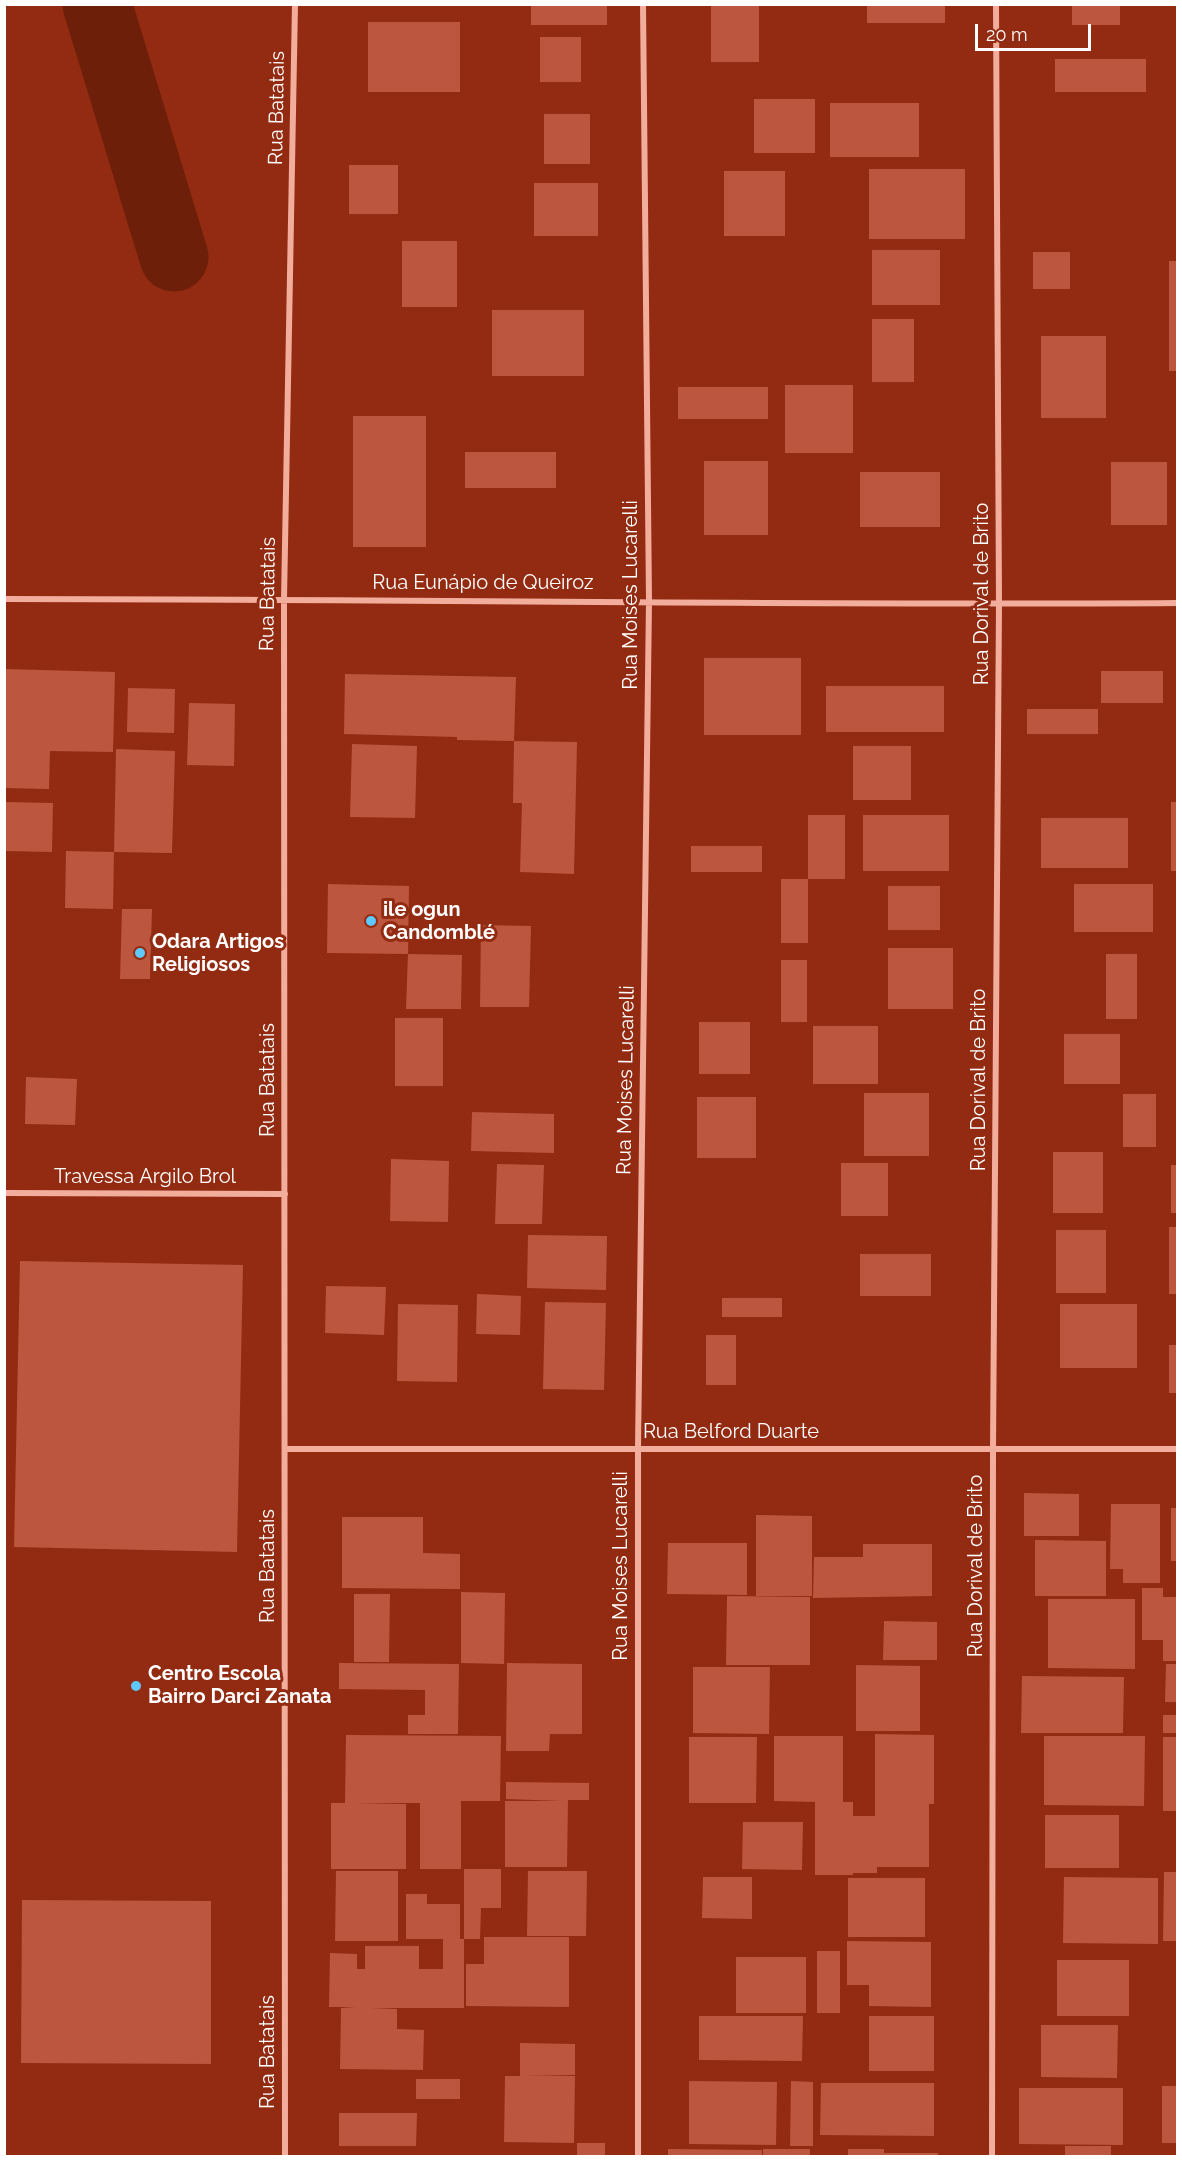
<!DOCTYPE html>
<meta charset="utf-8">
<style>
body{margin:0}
#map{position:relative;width:1182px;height:2161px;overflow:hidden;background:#922b11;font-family:Raleway,sans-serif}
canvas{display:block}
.frame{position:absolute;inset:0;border:6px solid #fff;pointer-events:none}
.scale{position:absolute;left:975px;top:24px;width:116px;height:27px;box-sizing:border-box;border:3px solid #fff;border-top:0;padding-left:8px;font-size:18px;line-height:21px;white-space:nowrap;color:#fff;-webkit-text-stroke:4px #922b11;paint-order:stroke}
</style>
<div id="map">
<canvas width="1182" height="2161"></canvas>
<div class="frame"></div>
<div class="scale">20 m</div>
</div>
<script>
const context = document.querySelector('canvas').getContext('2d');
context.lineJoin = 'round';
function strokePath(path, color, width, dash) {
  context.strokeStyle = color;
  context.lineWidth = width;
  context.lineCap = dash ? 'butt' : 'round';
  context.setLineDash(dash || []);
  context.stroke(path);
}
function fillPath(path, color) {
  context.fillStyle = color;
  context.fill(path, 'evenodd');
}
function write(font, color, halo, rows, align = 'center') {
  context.font = font + ' Raleway,sans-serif';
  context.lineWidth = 6;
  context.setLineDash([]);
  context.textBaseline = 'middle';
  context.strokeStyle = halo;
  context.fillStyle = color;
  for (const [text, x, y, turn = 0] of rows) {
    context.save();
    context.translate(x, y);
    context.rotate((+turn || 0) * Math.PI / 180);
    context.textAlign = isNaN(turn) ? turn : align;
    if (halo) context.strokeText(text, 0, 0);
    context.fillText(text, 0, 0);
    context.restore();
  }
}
strokePath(new Path2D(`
 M97 4 174 257`), '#6e1f0a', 69);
fillPath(new Path2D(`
 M531 4H607V25H531Z
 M711 4H759V62H711Z
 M867 4H945V23H867Z
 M1072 4H1120V25H1072Z
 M368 22H460V92H368Z
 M540 37H581V82H540Z
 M1055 59H1146V92H1055Z
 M754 99H815V153H754Z
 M830 103H919V157H830Z
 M544 114H590V164H544Z
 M349 165H398V214H349Z
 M869 169H965V239H869Z
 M724 171H785V236H724Z
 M534 183H598V236H534Z
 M402 241H457V307H402Z
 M872 250H940V305H872Z
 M1033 252H1070V289H1033Z
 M1169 261H1178V371H1169Z
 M492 310H584V376H492Z
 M872 319H914V382H872Z
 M1041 336H1106V418H1041Z
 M785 385H853V453H785Z
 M678 387H768V419H678Z
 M353 416H426V547H353Z
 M465 452H556V488H465Z
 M704 461H768V535H704Z
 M1111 462H1167V525H1111Z
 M860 472H940V527H860Z
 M704 658H801V735H704Z
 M4 669 115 672 113 752 50 751 49 789 4 788Z
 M1101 671H1163V703H1101Z
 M345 674 516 677 514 741 457 740V737L344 734Z
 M826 686H944V732H826Z
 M128 688 175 689 174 733 127 732Z
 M189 703 235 704 234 766 187 765Z
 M1027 709H1098V734H1027Z
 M514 741 577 742 574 874 520 872 522 803H513Z
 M352 744 417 746 415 818 350 817Z
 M853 746H911V800H853Z
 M116 749 175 751 172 853 114 852 113 909 65 908 66 851 114 852Z
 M4 802 53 803 52 852 4 851Z
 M1171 802H1178V871H1171Z
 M808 815H845V879H808Z
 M863 815H949V871H863Z
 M1041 818H1128V868H1041Z
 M691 846H762V872H691Z
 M781 879H808V943H781Z
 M328 884 409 886 408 954 327 953Z
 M1074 884H1153V932H1074Z
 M888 886H940V930H888Z
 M122 909H152L150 979H120Z
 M481 925 531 926 529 1007H480Z
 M888 948H953V1009H888Z
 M408 954 462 955 461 1009H406Z
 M1106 954H1137V1019H1106Z
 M781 960H807V1022H781Z
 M395 1018H443V1086H395Z
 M699 1022H750V1074H699Z
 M813 1026H878V1084H813Z
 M1064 1034H1120V1084H1064Z
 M26 1077 77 1079 75 1125 25 1124Z
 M864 1093H929V1156H864Z
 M1123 1094H1156V1147H1123Z
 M697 1097H756V1158H697Z
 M472 1112 554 1114V1153L471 1151Z
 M1053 1152H1103V1213H1053Z
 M391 1159 449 1161 448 1222 390 1221Z
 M841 1163H888V1216H841Z
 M497 1164 544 1165 542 1224H495Z
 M1171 1165H1178V1213H1171Z
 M1169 1227H1178V1294H1169Z
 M1056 1230H1106V1293H1056Z
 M528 1235 607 1236 606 1290 527 1288Z
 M860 1254H931V1296H860Z
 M20 1261 243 1265 237 1552 14 1547Z
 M326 1286 386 1287 384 1335 325 1333Z
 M477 1294 521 1296 520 1335 476 1334Z
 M722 1298H782V1317H722Z
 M545 1302 606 1303 604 1390 543 1389Z
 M398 1304 458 1305 457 1382 397 1381Z
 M1060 1304H1137V1368H1060Z
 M706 1335H736V1385H706Z
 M1169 1345H1178V1393H1169Z
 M1024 1493 1079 1494V1536H1024Z
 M1111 1504H1160V1583H1123V1569H1110Z
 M1171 1508H1178V1561H1171Z
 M756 1515 812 1516V1596H756Z
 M342 1517H423V1553L460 1554V1589L342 1588Z
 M1035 1540 1106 1541V1596H1035Z
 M668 1543H747V1595L667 1594Z
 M863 1544H932V1596L813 1598 814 1557H863Z
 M1142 1588H1163V1597H1178V1661H1163V1640H1142Z
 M461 1592 505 1593 504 1664 461 1663Z
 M354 1594H390L389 1662H354Z
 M727 1596 810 1597V1665H726Z
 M1048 1599H1135V1669L1048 1668Z
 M884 1621 937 1622V1660H883Z
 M339 1663 459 1664 458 1734H408V1715H425V1690L339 1689Z
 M507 1663 582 1664V1734H550L549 1751H506Z
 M1166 1664H1178V1702H1165Z
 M856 1665 920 1666V1731H856Z
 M693 1667H770L769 1734 693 1733Z
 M1022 1676 1124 1677 1123 1733H1021Z
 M1163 1715H1178V1733H1163Z
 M875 1734 934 1735V1804H929V1867H877V1873H853V1875H815V1802L774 1801V1736H843V1802H853V1816H875Z
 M346 1735 501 1736 500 1801H461V1869H420V1803H356L406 1804V1869H331V1803H345Z
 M1044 1736H1145L1144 1806 1044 1805Z
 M689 1737H757L756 1803H689Z
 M1163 1737H1178V1811H1163Z
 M506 1782 589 1783V1800H568L567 1867H505V1801H561L506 1799Z
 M1045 1815H1119V1868H1045Z
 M743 1822H803L802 1870 742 1869Z
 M464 1869H501V1908H481L480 1939H464Z
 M336 1871H398V1941H335Z
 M528 1871H587L586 1936H527Z
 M1164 1872H1178V1941H1163Z
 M703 1877H752V1919L702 1918Z
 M1064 1877 1158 1878V1944L1063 1943Z
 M848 1878H925V1937H848Z
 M406 1894H427V1904H460V1939H464V2008H371L397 2009V2029L424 2030 423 2070 340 2069 341 2008 355 2007H329L330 1953 357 1954V1969H365V1946H419V1969H443V1939H406Z
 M22 1900 211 1901V2064L21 2063Z
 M484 1937H569V2007L466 2006V1964H484Z
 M847 1941 931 1942V2007L869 2006V1985H847Z
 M817 1951H840V2013H817Z
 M736 1957H806V2013H736Z
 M1057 1960H1129V2016H1057Z
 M699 2016H803L802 2061 699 2060Z
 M869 2016H934V2071H869Z
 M1041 2025H1118L1117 2078 1041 2077Z
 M520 2043 575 2044V2075H527L575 2076 574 2143 504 2142 505 2076H520Z
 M416 2079H460V2099H416Z
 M689 2081 777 2082 776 2145 689 2144Z
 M791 2081 813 2082V2146H790Z
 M821 2083H934V2136L820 2135Z
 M1162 2086H1178V2143H1162Z
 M1019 2088H1123V2145L1019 2144Z
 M339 2113H417L416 2146H339Z
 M577 2143H605V2156H577Z
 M1065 2146H1111V2156H1065Z
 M668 2149 762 2150V2156H668Z
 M763 2149H810V2156H763Z
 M848 2149H884V2153H938V2156H848Z`), '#bc563e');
strokePath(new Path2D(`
 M4 599C395 599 787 606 1178 603
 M4 1193 285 1194
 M285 1449H1178
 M285 2156 284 599 295 4
 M638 2156V1449L649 601 643 4
 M992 2156 993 1449 999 604 996 4`), '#f3ad9d', 6);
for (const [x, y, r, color] of [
 [371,921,6,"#5fc8ff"],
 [140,953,6,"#5fc8ff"],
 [136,1686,6,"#5fc8ff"]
]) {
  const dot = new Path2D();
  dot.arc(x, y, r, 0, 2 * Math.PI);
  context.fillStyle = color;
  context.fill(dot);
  strokePath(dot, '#922b11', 2);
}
write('20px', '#fff', '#922b11', [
 ["Rua Batatais",277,108,-89],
 ["Rua Eunápio de Queiroz",483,583],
 ["Rua Batatais",268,594,-89],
 ["Rua Dorival de Brito",982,594,-90],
 ["Rua Moises Lucarelli",631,595,-90],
 ["Rua Batatais",268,1080,-90],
 ["Rua Moises Lucarelli",626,1080,-89],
 ["Rua Dorival de Brito",979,1080,-90],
 ["Travessa Argilo Brol",145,1177],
 ["Rua Belford Duarte",731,1432],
 ["Rua Batatais",268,1566,-90],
 ["Rua Moises Lucarelli",621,1566,-90],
 ["Rua Dorival de Brito",976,1566,-90],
 ["Rua Batatais",268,2052,-90]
]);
write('bold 20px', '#fff', '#922b11', [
 ["ile ogun",383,910],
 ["Candomblé",383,933],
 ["Odara Artigos",152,942],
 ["Religiosos",152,965],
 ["Centro Escola",148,1674],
 ["Bairro Darci Zanata",148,1697]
], 'left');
</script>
